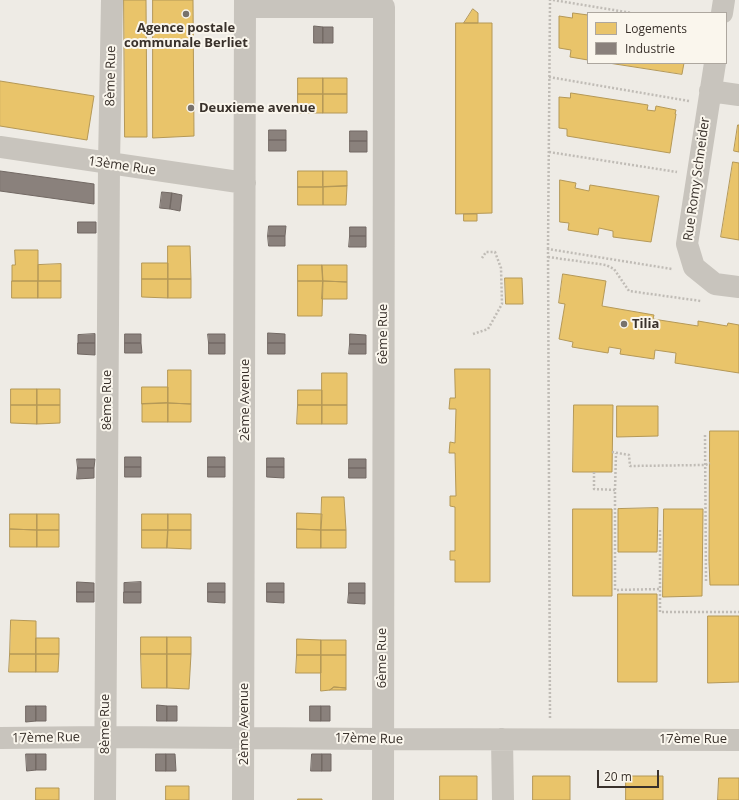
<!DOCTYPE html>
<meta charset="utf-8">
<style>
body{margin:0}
#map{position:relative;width:739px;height:800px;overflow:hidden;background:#eeebe5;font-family:"Open Sans",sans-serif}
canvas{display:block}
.legend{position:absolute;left:587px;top:12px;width:140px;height:52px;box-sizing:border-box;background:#faf6ed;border:1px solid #ada79f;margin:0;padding:5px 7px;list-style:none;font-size:12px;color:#39312b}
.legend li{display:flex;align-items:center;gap:8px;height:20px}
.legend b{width:20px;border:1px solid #ada79f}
.scale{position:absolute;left:597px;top:770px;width:62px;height:18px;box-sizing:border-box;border:2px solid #39312b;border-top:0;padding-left:5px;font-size:12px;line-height:14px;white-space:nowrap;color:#39312b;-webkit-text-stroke:3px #faf6ed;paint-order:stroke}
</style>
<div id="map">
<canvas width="739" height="800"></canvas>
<ul class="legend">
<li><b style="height:11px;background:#e9c46a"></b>Logements</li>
<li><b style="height:11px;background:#8a817c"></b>Industrie</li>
</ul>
<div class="scale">20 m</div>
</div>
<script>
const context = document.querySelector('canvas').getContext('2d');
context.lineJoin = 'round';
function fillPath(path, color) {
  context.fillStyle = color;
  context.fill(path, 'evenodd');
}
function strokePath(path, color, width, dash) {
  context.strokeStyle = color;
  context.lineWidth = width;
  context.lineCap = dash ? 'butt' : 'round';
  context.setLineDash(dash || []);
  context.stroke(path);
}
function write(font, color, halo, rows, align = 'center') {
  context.font = font + ' "Open Sans",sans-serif';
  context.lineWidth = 4;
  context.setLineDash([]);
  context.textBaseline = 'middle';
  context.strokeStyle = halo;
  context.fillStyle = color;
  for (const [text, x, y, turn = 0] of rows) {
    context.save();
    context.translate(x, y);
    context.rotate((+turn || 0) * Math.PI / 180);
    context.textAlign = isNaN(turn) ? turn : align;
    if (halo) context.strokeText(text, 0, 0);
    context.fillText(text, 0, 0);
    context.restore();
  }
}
const homes = new Path2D(`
 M124 0H146L147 137H125Z
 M153 0H193L194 136 153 138Z
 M473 9 478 13V23H464Z
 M573 13 588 15V60L570 57 571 50 559 48V16L572 18Z
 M456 23H492V213L456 214Z
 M609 63H684L682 74Z
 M298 78H323V94H298Z
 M323 78H347V94H323Z
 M0 81 94 96 87 140 0 126Z
 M571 93 648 105 647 110 655 111 656 106 676 110 675 114H676L670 153 567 136V129L559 128V97L570 98Z
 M298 94H323V113H298Z
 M323 94H347V113H323Z
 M738 125H739V152L734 151Z
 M733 162 739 163V240L721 237Z
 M298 171H323V187H298Z
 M323 171H347V186L323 187Z
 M560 180 576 183 575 188 589 191 590 185 659 196 651 242 613 237V231L599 228 598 235 568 230 569 223 560 222Z
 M347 186 346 205H323V187Z
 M298 187H323V205H298Z
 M464 214H477V221H464Z
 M168 246H190L191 279H168Z
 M15 250H38V281H12V265H15Z
 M142 263H168V279H142Z
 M61 264V281H38V265Z
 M298 265H322L323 281H298Z
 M322 265H347V282L323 281Z
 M563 274 606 281 602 306 654 315 653 319 698 326V321L727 326 728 323 739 325V373L675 363 676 353 655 350 654 359 620 354 621 349 609 347 608 353 572 347 573 342 559 339 565 304 559 303Z
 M505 278H522L523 304H506Z
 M142 279H168V298L142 297Z
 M168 279H191V298H168Z
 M12 281H38V298H12Z
 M38 281H61V298H38Z
 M298 281H323L322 316H298Z
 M323 281 347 282V299H322Z
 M455 369H490V582H455V560H450V551H455V507L450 506V496H456L455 453H449L450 442 455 443 456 409H449L450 398H455Z
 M168 370H191V404L168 403Z
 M322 373H347V405H322Z
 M142 387H168V403L142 404Z
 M11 389H37V405H11Z
 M37 389H60V405H37Z
 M298 390H322V405H298Z
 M168 403 191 404V422H168Z
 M168 403V422H142V404Z
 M11 405H37V424L11 423Z
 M37 405H60V423L37 424Z
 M298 405H322V424H297Z
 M322 405H347V424H322Z
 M574 405H613L612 472H573Z
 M617 406H658V436L617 437Z
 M710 431H739V585H710L709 562Z
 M322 497H344L346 530H321Z
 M658 508 657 552H618V509Z
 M573 509H612V596H573Z
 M664 509H703L702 596 663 597Z
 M297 513 322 514 321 530 297 529Z
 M10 514H37V530L10 529Z
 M37 514H59V530H37Z
 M142 514H168V530H142Z
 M168 514H191V530H168Z
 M10 529 37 530V547H10Z
 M297 529 321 530V548H297Z
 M37 530H59V547H37Z
 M142 530H168L167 548H142Z
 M168 530H191V549L167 548Z
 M321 530H346V548H321Z
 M618 594H657V682H618Z
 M708 616H739V682L708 683Z
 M11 620 36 621V654H10Z
 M141 637H167V654H141Z
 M167 637H191V654H167Z
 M36 638H59V654H36Z
 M297 639 321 640V655H297Z
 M321 640H346V655H321Z
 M10 654H36V672H9Z
 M36 654H59L58 672H36Z
 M141 654H167V688H142Z
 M167 654H191L189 689 167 688Z
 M297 655H321V673H296Z
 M321 655H346V688L334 687 330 690 321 691Z
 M334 687 346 688V690H330Z
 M440 776H477V800H440Z
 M533 776H570V800H533Z
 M626 776H663V800H626Z
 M719 778H739V800H718Z
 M166 786H189V800H166Z
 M36 788H59V800H36Z
 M298 799H322V800H298Z`);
fillPath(homes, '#e9c46a');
strokePath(homes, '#b49857', 1);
const industry = new Path2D(`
 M314 26 323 27V43H314Z
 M323 27H333V43H323Z
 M269 130H286V140H269Z
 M350 131H367V141H350Z
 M269 140H286V151H269Z
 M350 141H367V152H350Z
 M0 171 94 184V204L0 191Z
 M162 192 172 193 170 209 160 208Z
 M172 193 182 195 180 211 170 209Z
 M78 222H96V233H78Z
 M269 226H286L285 236H268Z
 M350 227H366V236H350Z
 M268 236H285V246H269Z
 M350 236H366V247H349Z
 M268 333 285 334V343H268Z
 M95 334V343H78V335Z
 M125 334H141V343H125Z
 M208 334H225V343H209Z
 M350 334 366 335V344H350Z
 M78 343H95V355L78 354Z
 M125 343H141L142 353H125Z
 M209 343H225V354H209Z
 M268 343H285V354H268Z
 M350 344H366V354H349Z
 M125 457H141V467H125Z
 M208 457H225V467H208Z
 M267 458H284V467H267Z
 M77 459H95L94 468H78Z
 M349 459H366V468H349Z
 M125 467H141V477H125Z
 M208 467H225V477H208Z
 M267 467H284V478L267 477Z
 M78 468H94V478L77 479Z
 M349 468H366V478H349Z
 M77 582 94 583V592H77Z
 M141 582V592H124V583Z
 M208 583H225V592H208Z
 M267 583H284V592H267Z
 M349 583H365V593H349Z
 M77 592H94V602H77Z
 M124 592H141V603H124Z
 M208 592H225V603L208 602Z
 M267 592H284V603L267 602Z
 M349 593H365V604L348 603Z
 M157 705 167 706V721H157Z
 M26 706H36V721L26 722Z
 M36 706H46V721H36Z
 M167 706H177V721H167Z
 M310 706H321V721H310Z
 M321 706H330V721H321Z
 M26 754H36V770L27 771Z
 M36 754H46V770H36Z
 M156 754H166V771H156Z
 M166 754H175L176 771H166Z
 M312 754H322V771H311Z
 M322 754H331V771H322Z`);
fillPath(industry, '#8a817c');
strokePath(industry, '#726964', 1);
strokePath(new Path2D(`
 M553 0 632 13
 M549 77 689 101
 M549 152 677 172
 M548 249 550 0
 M548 257 606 265 614 269 629 291 701 301
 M473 334 488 329 502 304 501 268 495 252H486L482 258
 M705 435 706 581
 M612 452 629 455 630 466 705 465 710 463
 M594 472V489L615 490V590L661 589
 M615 490 616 453
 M660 530V612H739
 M550 718 548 249 672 269`), '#c0bcb6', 2.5, [2, 2]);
strokePath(new Path2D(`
 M246 7H384L383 800
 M722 13 724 0
 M715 63 687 244 694 267 715 284 739 287
 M710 91 739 95
 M0 147 245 183
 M0 738 105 737 382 739 739 740
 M502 739 503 800
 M105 800 109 164 112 0
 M243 800 245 0`), '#c8c4bd', 22);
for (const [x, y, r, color] of [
 [186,14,4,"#78726c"],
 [191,108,4,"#78726c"],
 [624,324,4,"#78726c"]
]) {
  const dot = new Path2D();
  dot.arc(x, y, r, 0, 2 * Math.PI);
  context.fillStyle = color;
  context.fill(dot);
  strokePath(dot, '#faf6ed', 1.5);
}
write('bold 13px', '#39312b', '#faf6ed', [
 ["Agence postale",186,28,"center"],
 ["communale Berliet",186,43,"center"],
 ["Deuxieme avenue",199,108],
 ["Tilia",632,324]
], 'left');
write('13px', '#39312b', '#faf6ed', [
 ["8ème Rue",111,76,-89],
 ["13ème Rue",122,166,8],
 ["Rue Romy Schneider",697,179,-82],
 ["6ème Rue",383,334,-90],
 ["8ème Rue",107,400,-90],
 ["2ème Avenue",245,400,-90],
 ["6ème Rue",382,658,-90],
 ["8ème Rue",105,724,-90],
 ["2ème Avenue",244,724,-90],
 ["17ème Rue",46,738,-1],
 ["17ème Rue",369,739,1],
 ["17ème Rue",693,739]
]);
</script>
